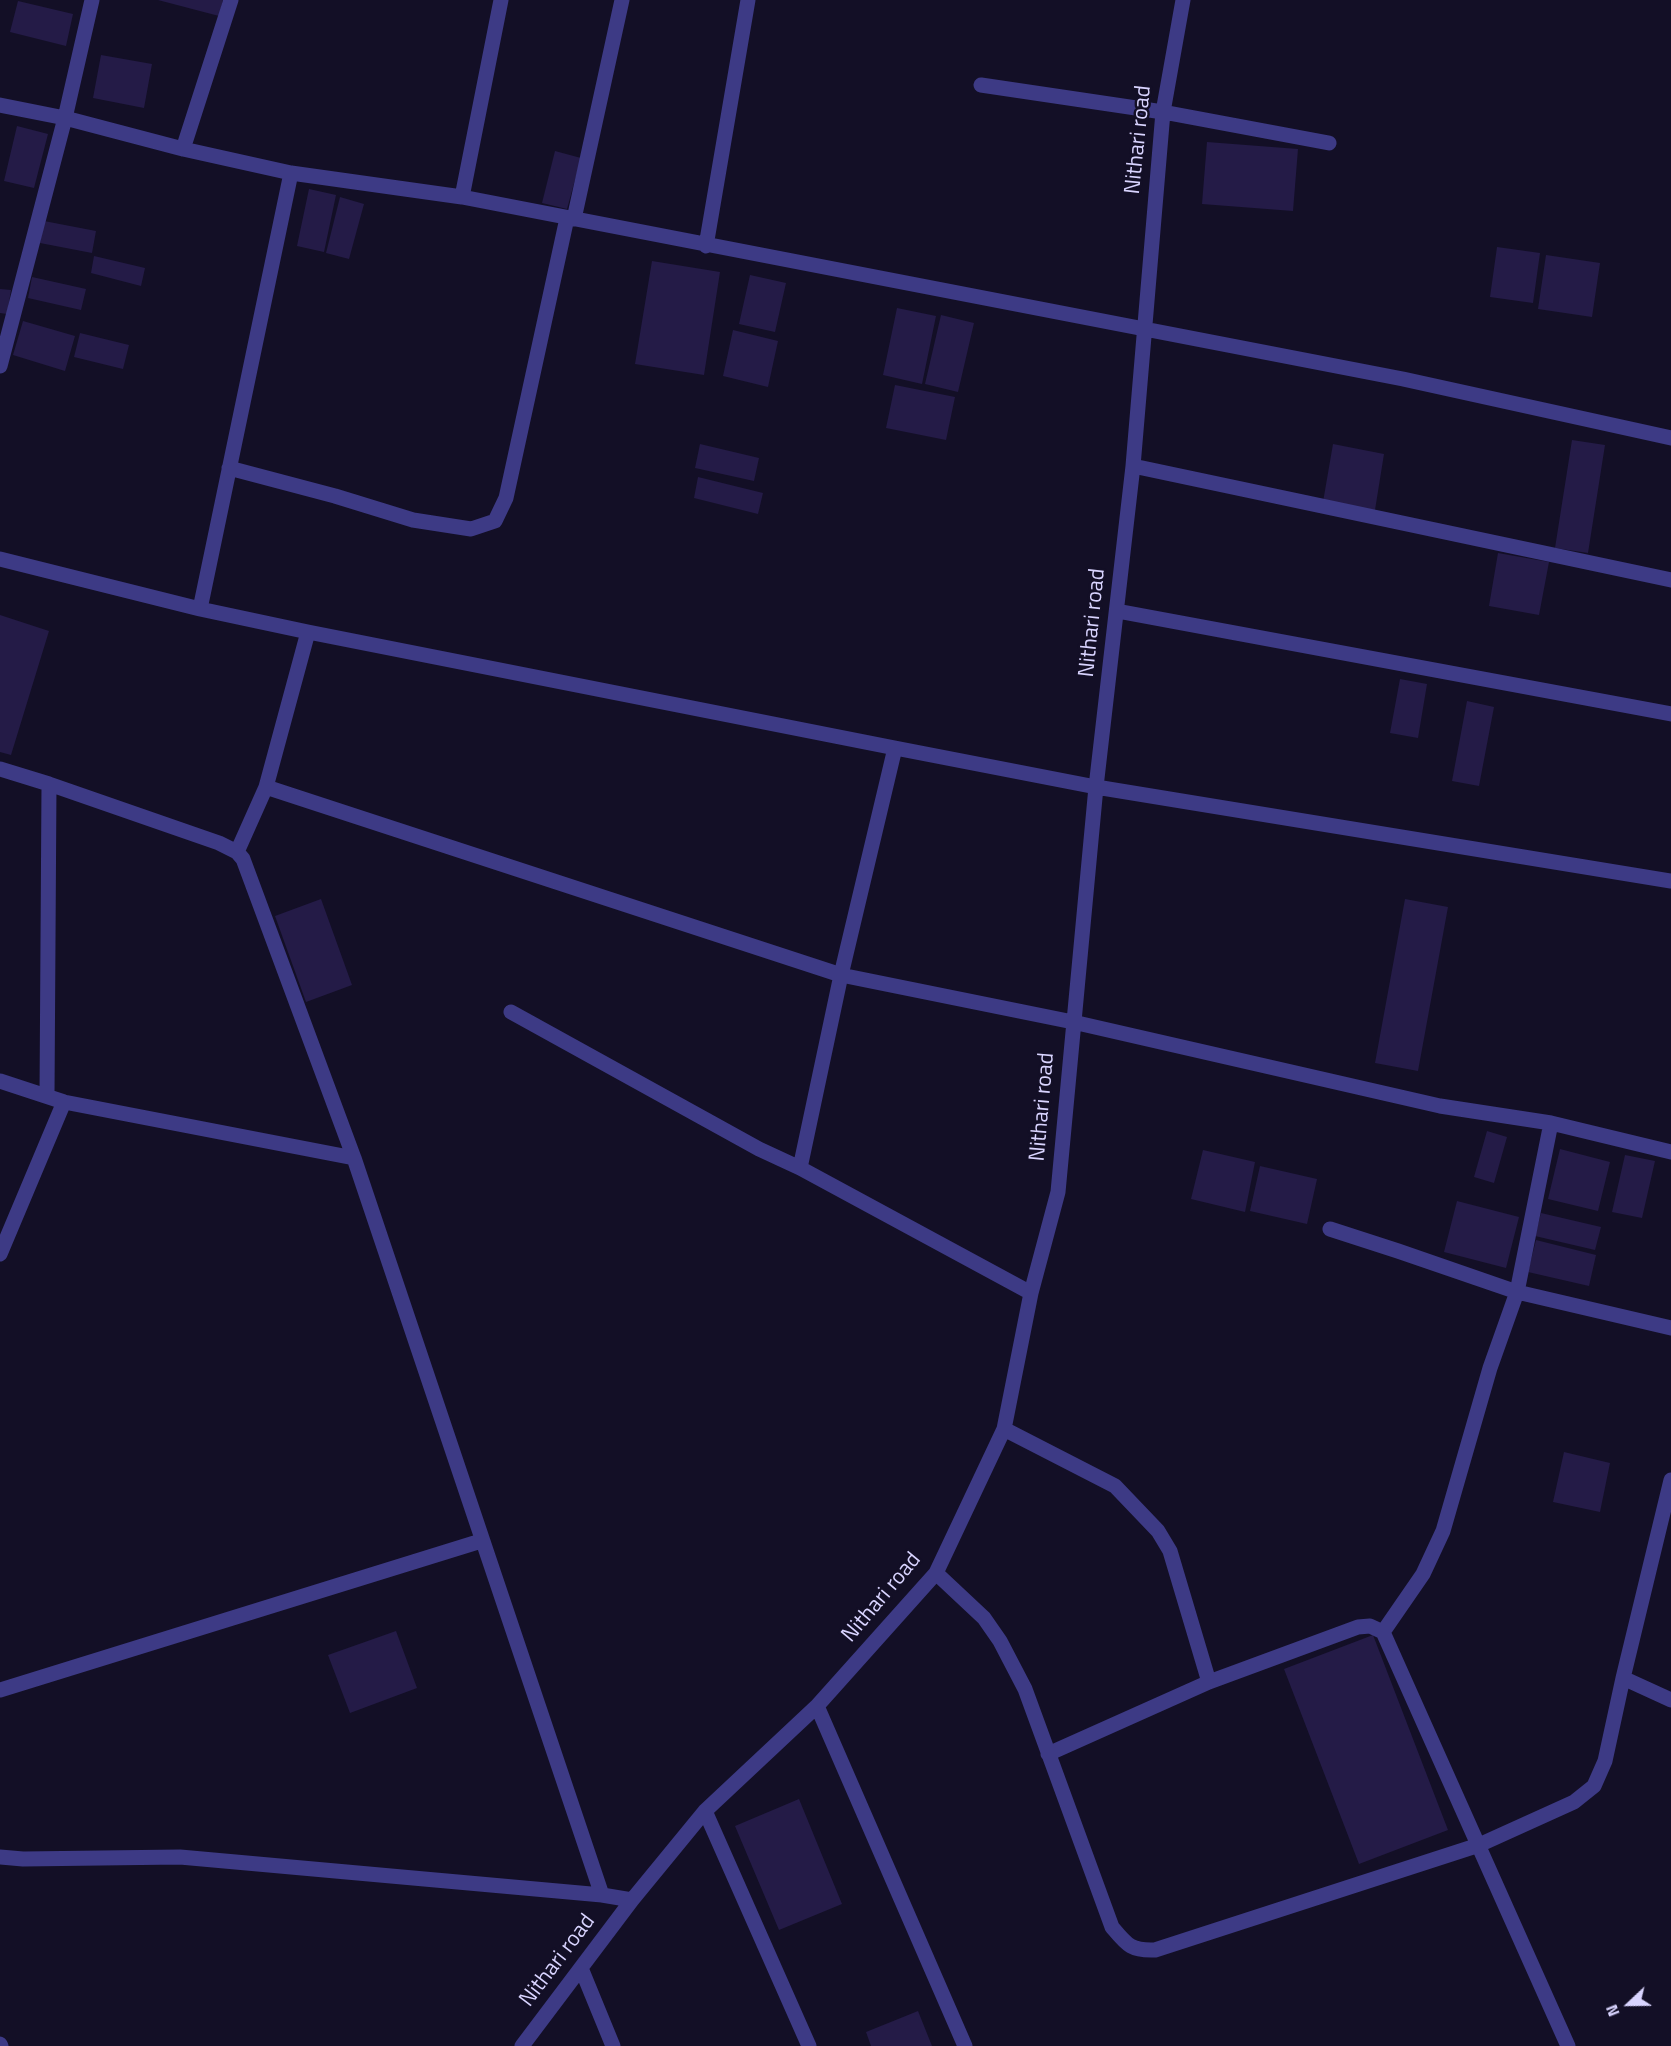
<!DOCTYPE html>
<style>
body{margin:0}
#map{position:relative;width:1671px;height:2046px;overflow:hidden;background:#130f26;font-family:"Titillium Web",sans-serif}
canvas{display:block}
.north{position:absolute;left:1599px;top:1974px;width:60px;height:60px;-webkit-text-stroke:4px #130f26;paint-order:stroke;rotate:248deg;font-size:16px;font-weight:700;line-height:24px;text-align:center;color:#d9d4ff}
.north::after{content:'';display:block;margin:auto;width:21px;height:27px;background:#d9d4ff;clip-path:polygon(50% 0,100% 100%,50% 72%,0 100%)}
</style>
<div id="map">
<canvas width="1671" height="2046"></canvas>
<div class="north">N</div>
</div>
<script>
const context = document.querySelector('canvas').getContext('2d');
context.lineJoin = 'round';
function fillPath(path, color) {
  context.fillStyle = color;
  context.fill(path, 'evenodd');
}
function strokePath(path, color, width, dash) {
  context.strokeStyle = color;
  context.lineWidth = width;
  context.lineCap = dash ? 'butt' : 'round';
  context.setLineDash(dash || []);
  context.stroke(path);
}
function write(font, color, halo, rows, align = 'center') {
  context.font = font + ' "Titillium Web",sans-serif';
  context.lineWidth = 5;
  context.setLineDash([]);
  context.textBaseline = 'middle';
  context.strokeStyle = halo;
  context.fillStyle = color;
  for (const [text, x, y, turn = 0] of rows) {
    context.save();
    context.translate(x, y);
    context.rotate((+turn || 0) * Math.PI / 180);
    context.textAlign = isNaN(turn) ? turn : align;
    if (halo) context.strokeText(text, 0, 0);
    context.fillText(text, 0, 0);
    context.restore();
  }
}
fillPath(new Path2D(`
 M158 0H223L219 16Z
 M18 1 73 14 66 46 10 32Z
 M101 55 152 64 144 108 93 98Z
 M17 126 48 134 34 188 4 181Z
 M1207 142 1298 149 1293 211 1202 204Z
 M555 151 581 158 567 209 542 203Z
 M309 189 336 195 324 252 297 246Z
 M340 197 364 204 349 259 326 253Z
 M44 221 96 231 92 253 40 243Z
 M1497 247 1540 253 1533 303 1490 297Z
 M1546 255 1600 263 1592 317 1538 309Z
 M94 256 145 268 141 286 91 273Z
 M652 261 720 272 704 375 635 364Z
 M750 275 786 283 775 332 739 324Z
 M32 277 86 289 81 310 28 298Z
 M0 289 11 290 7 314 0 313Z
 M897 308 936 316 922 384 883 375Z
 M941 315 974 323 958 392 925 384Z
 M23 321 75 336 65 371 13 355Z
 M733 330 778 341 768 387 723 376Z
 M80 333 129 345 123 369 74 357Z
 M895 385 955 397 946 440 886 428Z
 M1572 440 1605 445 1588 553 1555 548Z
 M700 444 759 458 754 481 695 468Z
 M1333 444 1384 454 1375 510 1323 502Z
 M698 477 763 493 758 514 694 498Z
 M1498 553 1549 562 1539 615 1489 606Z
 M0 615 49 631 11 755 0 752Z
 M1400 679 1427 684 1418 738 1390 733Z
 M1467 701 1494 707 1479 786 1452 781Z
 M321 899 352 985 306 1002 275 916Z
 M1405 899 1448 907 1418 1071 1375 1063Z
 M1487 1131 1507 1137 1494 1183 1474 1177Z
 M1560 1149 1610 1162 1598 1211 1548 1199Z
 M1203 1150 1255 1162 1245 1212 1191 1199Z
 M1625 1155 1655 1161 1642 1218 1612 1212Z
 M1260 1166 1317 1179 1307 1224 1250 1211Z
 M1457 1201 1519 1217 1506 1268 1444 1252Z
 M1541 1213 1601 1227 1595 1250 1535 1236Z
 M1536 1240 1596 1255 1589 1286 1528 1272Z
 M1564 1452 1610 1463 1600 1512 1553 1502Z
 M396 1631 417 1688 350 1713 328 1655Z
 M1373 1635 1448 1830 1359 1864 1284 1669Z
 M799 1799 842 1904 779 1930 735 1826Z
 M918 2011 932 2046H871L866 2032Z`), '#241b47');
strokePath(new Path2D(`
 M981 85 1163 112 1329 143
 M0 105 65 118 183 149 291 173 462 197 1403 379 1671 438
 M183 149 231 0
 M462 197 501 0
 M574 219 622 0
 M706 246 748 0
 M0 366 65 118 92 0
 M1133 466 1671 580
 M229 468 335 496 413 520 471 529 495 521 506 498 567 218
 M0 559 200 609 308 632 895 748 1096 787 1671 881
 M200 609 291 173
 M1117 611 1671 714
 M0 769 49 784 219 843 237 852 243 859 354 1158 602 1895
 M266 787 841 975 1073 1022 1440 1106 1551 1123 1671 1152
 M237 852 266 787 308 632
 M511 1012 759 1149 800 1168 1031 1293
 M0 1081 64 1102 354 1158
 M47 1096 49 784
 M800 1168 841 975 895 748
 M1330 1229 1398 1251 1517 1292 1671 1328
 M0 1254 64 1102
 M1004 1429 1115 1486 1158 1531 1170 1551 1209 1682
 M936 1573 984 1618 1000 1641 1025 1689 1112 1927C1127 1945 1131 1951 1155 1950L1479 1845 1574 1802 1594 1786 1605 1761 1623 1678 1671 1480
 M1383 1632 1423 1574 1443 1531 1490 1368 1517 1292 1551 1123
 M1623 1678 1671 1700
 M0 1690 481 1541
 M817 1706 965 2046
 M1048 1754 1209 1682 1358 1627 1370 1626 1383 1632 1568 2046
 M705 1811 809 2046
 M0 1857 23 1859 180 1857 602 1895 632 1900
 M581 1968 613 2046
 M0 2044 1 2046
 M522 2046 632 1900 705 1811 817 1706 936 1573 1004 1429 1031 1293 1058 1192 1096 787 1133 466 1163 112 1183 0`), '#3d3a85', 15);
write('22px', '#d9d4ff', '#130f26', [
 ["Nithari road",1139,140,-84],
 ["Nithari road",1093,623,-84],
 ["Nithari road",1043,1107,-85],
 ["Nithari road",882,1598,-50],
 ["Nithari road",558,1961,-53]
]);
</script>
